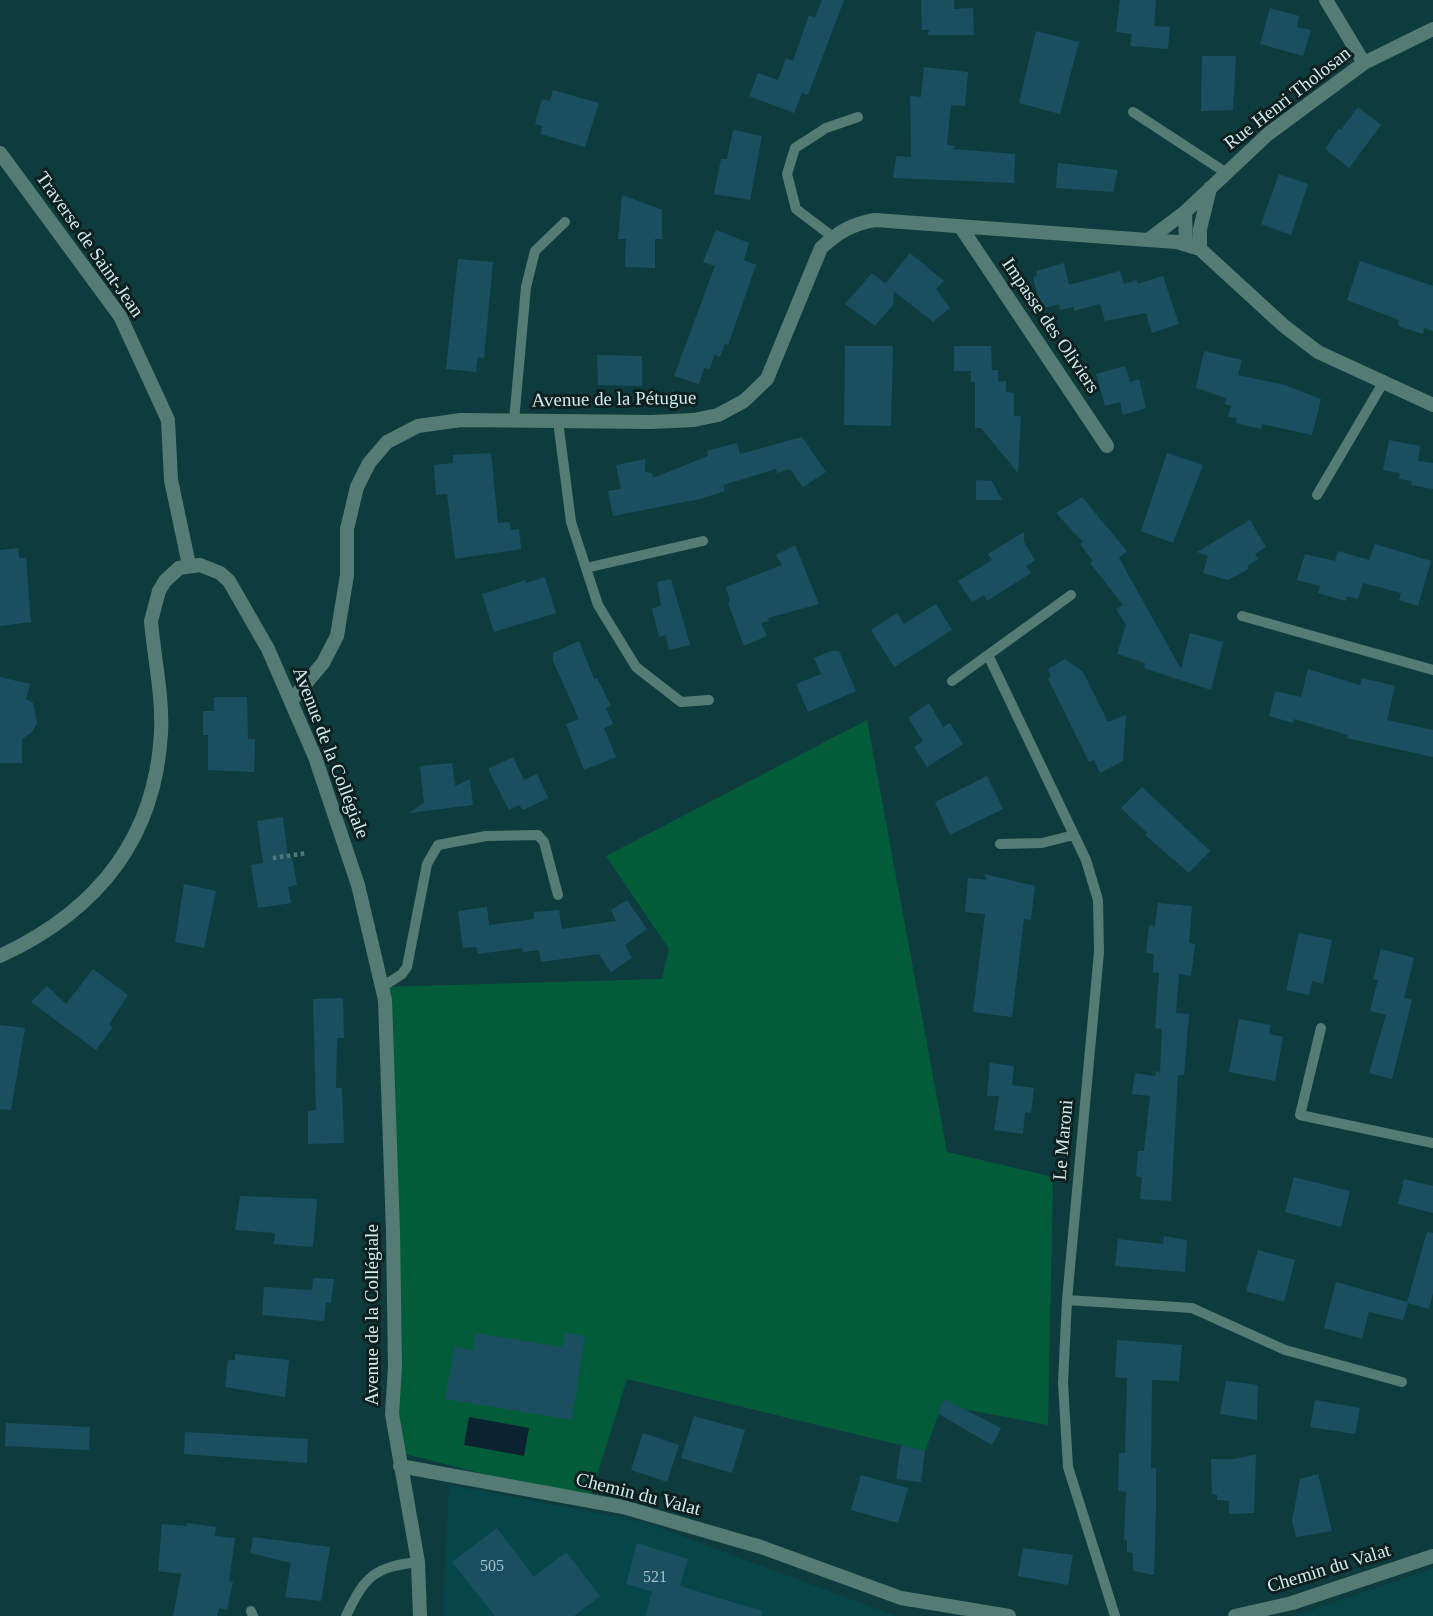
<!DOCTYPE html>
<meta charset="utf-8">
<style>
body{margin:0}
canvas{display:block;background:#0e3c3e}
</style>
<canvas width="1433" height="1616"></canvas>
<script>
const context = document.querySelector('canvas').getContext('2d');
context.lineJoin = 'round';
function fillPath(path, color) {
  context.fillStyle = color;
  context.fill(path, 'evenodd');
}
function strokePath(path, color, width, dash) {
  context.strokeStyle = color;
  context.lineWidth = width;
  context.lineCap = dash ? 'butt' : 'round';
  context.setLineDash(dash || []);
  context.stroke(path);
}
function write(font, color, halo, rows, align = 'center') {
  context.font = font + ' Georgia,serif';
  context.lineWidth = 6;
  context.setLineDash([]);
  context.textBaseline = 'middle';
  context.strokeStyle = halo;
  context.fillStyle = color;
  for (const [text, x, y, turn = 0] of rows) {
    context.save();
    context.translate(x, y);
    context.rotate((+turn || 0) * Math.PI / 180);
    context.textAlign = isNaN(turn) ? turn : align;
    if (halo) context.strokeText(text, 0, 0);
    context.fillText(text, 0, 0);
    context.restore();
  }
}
fillPath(new Path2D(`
 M449 1485 643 1522 896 1616H443Z
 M1433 1568V1616H1295L1356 1595Z`), '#064649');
fillPath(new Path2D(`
 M867 720 947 1152 1053 1177 1048 1425 942 1405 925 1451 627 1379 589 1501 398 1452 382 987 662 979 669 949 606 856Z`), '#035c39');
fillPath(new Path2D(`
 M469 1417 529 1428 524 1456 464 1445Z`), '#0b2231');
fillPath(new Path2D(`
 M822 0H844L808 95 802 93 794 113 749 96 758 73 778 80 786 58 793 61 809 15 815 18Z
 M921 0H954V9L973 8 974 35H928L929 30H922Z
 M1120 0H1156L1154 26 1170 27 1168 49 1130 46 1132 34 1116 32Z
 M1270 8 1299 16 1297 27 1311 30 1303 56 1260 44Z
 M1036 31 1079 42 1060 114 1019 103Z
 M1202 56H1236L1233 110 1201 111Z
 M924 67 968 72 965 106 951 105 947 145 955 146 954 149 1015 154 1014 183 893 178 896 156 911 157 910 96 921 97Z
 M553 90 599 103 585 147 541 134 542 126 535 124 542 99 550 101Z
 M1358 107 1381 125 1349 168 1325 149 1339 128 1341 130Z
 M733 130 762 136 750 200 714 194 721 159H727Z
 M1058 163 1118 170 1113 192 1056 188Z
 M1279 174 1308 184 1291 235 1261 224Z
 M622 195 662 210V239H655V268L625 267 626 239H618Z
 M716 230 749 243 744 260 756 265 728 345 725 344 720 357 714 355 710 369 704 368 699 384 674 376 715 266 703 262Z
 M910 253 944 281 936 289 950 308 933 322 885 284Z
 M458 259 493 262 484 358 478 357 476 372 446 369Z
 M1360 261 1433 286V331L1424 328 1423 334 1398 326 1399 320 1347 300Z
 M1064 263 1069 285 1120 271 1124 284 1136 280 1138 284 1163 276 1179 324 1152 333 1146 313 1105 321 1100 304 1074 311V307L1060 310 1059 304 1041 309 1033 277 1037 276 1036 271Z
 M872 273 894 291 893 305 875 326 845 304Z
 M845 346H893L891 426 844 425Z
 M954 346H991L992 370H998V382L1006 381V392L1014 393V416H1021L1018 473 981 428H975V382H971V371H954Z
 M1204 351 1242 360 1238 375 1285 385 1321 399 1312 435 1262 424 1261 429 1236 423 1237 418 1228 417 1231 406 1225 404 1226 398 1196 388Z
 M597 355 642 356V386L598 385Z
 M1125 366 1130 382 1139 379 1146 408 1123 415 1120 402 1105 406 1096 374Z
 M802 437 826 472 803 487 790 469 777 473 776 469 723 485 725 491 700 499 613 516 608 491 621 489 616 465 645 459V472L652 473 653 478 708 456 707 451 737 443 740 454Z
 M1389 440 1420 446 1418 461 1433 463V489L1411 485 1412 481 1399 479 1400 473 1383 470Z
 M491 453 498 523 509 522 511 530 519 529 521 549 455 559 447 494 436 495 434 465 453 463V455Z
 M1167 453 1203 465 1173 543 1141 531Z
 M976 480 992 481 1002 500H976Z
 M1082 497 1127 551 1119 558 1181 669 1190 633 1223 642 1211 690 1144 668 1145 663 1117 654 1126 625 1116 609 1123 605 1090 563 1093 561 1080 544 1083 542 1056 513Z
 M1250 520 1266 547 1255 554 1258 559 1247 566 1249 569 1228 580 1203 573 1208 556 1197 552Z
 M1024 532V542L1035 560 1026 566 1031 573 987 601 984 595 972 602 958 581 992 560 988 554Z
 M1375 544 1431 561 1418 606 1399 600 1401 593 1363 583 1358 599 1347 596 1345 601 1318 593 1320 586 1297 580 1305 554 1335 561 1338 551 1369 560Z
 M795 545 819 604 768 618 769 621 761 623 767 636 744 646 728 603 730 601 726 587 782 565 776 555Z
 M18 548 19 558H26L31 622 0 626V550Z
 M545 577 556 613 494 632 482 594 526 580V583Z
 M671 579 690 645 669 650 666 635 659 637 652 609 661 605 657 582Z
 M936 604 952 630 894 667 871 630 897 613 904 624Z
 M579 641 594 679 597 678 611 706 606 708 613 724 604 728 616 757 584 770 566 724 579 719 553 661V653Z
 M831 651H839L856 691 808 712 796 684 821 674 814 658Z
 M1065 659 1083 672 1108 722 1126 715 1123 761 1100 773 1094 760 1089 762 1048 679 1051 676 1048 669Z
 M1308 669 1360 685 1362 678 1395 686 1387 720 1433 730V757L1347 738 1348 735 1294 719 1293 723 1269 716 1275 691 1301 697Z
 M0 677 30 684 26 699 33 703 37 723 32 732 22 739V763H0Z
 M214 697H247L248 739H255L254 772 208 770V735H203V711H214Z
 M929 703 943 727 950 723 963 744 927 767 914 747 923 741 908 718Z
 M513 757 524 780 537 774 548 798 523 810 519 805 509 810 488 769Z
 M452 763 455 786 470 779 473 805 409 813 424 803 420 766Z
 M987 776 1003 809 950 835 935 802Z
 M1142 787 1210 851 1189 873 1145 835 1147 833 1121 808Z
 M283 817 288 858 292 857 297 885 288 887 291 903 258 908 251 865 263 863 257 821Z
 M984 874 1035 886 1031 920 1024 919 1012 1017 973 1012 985 914 965 912 968 878 987 880Z
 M184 884 216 891 204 948 175 942Z
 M627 900 647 929 625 945 632 958 611 972 599 954 541 962 539 950 523 952 522 948 478 954 476 947 463 948 458 911 487 907 489 925 534 919V912L559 910 562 929 616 921 611 910Z
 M1158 903 1192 906 1189 943 1195 944 1191 976 1179 974 1176 1013 1189 1014 1184 1075H1178L1171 1201 1140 1199 1142 1177 1136 1176 1138 1151H1144L1150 1096 1132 1094 1135 1073 1155 1076 1156 1071 1160 1072 1162 1029 1155 1028 1159 973 1153 972 1154 954 1146 953 1149 925 1155 926Z
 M1299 933 1332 940 1323 984 1312 981 1309 995 1286 990Z
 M1381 949 1414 958 1404 998 1412 1000 1392 1079 1369 1073 1386 1015 1370 1011 1378 980 1373 979Z
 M93 969 128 995 109 1024 113 1027 96 1050 31 1002 47 986 66 1004Z
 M343 998 344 1038H337L336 1088H342L344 1143 308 1144V1111L316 1110 313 999Z
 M1239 1019 1271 1025 1269 1034 1283 1037 1275 1081 1229 1072Z
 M0 1025 25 1028 11 1110 0 1109Z
 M990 1063 1014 1066 1012 1085 1034 1088 1031 1113 1025 1112 1023 1134 994 1130 999 1096H987Z
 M1294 1177 1350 1191 1341 1227 1285 1212Z
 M1404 1179 1433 1186V1213L1398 1204Z
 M240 1196 317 1199 313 1247 274 1244 275 1233 235 1230Z
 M1427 1232 1433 1233V1293L1429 1309 1408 1303 1403 1320 1369 1312 1362 1339 1324 1328 1336 1282 1407 1302Z
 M1164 1236 1187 1240 1185 1272 1115 1266 1118 1239 1163 1244Z
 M1258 1250 1295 1260 1284 1302 1246 1291Z
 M313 1278 334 1279 331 1303 326 1302 324 1321 262 1315 264 1287 312 1290Z
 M475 1333 562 1347 565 1333 585 1336 572 1420 445 1399 454 1347 473 1350Z
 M1117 1340 1182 1345 1179 1381 1152 1380 1151 1468H1156V1509L1154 1575 1133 1571V1553L1127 1552V1540L1124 1539 1126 1492 1118 1491 1119 1453H1125L1127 1378 1115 1377Z
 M235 1354 289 1360 285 1397 225 1387 228 1360H235Z
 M1226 1381 1258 1385 1257 1420 1220 1414Z
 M945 1399 1001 1428 992 1445 937 1413Z
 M1315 1400 1360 1408 1355 1434 1310 1427Z
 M694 1416 745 1430 732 1473 681 1458Z
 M6 1423 90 1427 89 1450 5 1446Z
 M185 1432 308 1439 307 1463 184 1454Z
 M643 1433 679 1445 667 1482 631 1470Z
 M901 1445 925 1451 921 1482 896 1479Z
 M1256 1454 1254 1513 1229 1514V1501L1217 1500V1495L1212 1494 1211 1459H1235Z
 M1318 1474 1332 1531 1296 1537 1292 1521 1300 1479Z
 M861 1475 908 1488 898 1523 851 1510Z
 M187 1523 216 1527 215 1536 235 1538 229 1581 233 1582 227 1610 219 1608 217 1616H173L181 1574 158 1571 162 1524 187 1526Z
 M497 1528 534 1577 566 1552 600 1596 574 1616H495L452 1562Z
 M253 1537 330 1547 321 1601 285 1597 291 1563 250 1553Z
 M637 1543 688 1559 680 1586 762 1611 761 1616H645L652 1592 626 1584Z
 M1023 1548 1073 1555 1068 1585 1018 1576Z`), '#194f5f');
strokePath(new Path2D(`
 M273 858 307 853`), '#507778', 4.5, [3.5, 3.5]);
strokePath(new Path2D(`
 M1133 112 1225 172
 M833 237 796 209 787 174 795 148 826 128 858 117
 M514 421 526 287 535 251 565 222
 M558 421 571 522 598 605 636 667 681 702 709 700
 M1317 495 1383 383
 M586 568 703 541
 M1242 616 1433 670
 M988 655 1086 860 1098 900 1099 952 1067 1300 1063 1383 1068 1467 1115 1616
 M952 681 1071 595
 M1000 844 1042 843 1074 835
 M382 987 402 974 407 967 427 864 438 845 486 836 538 835 544 842 558 895
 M1321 1028 1300 1115 1433 1143
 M1067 1300 1192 1308 1285 1350 1402 1382
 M251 1611 253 1616
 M346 1616C365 1576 374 1567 418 1562`), '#557c74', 10);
strokePath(new Path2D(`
 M1326 0 1364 63
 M0 153 120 316 168 420 171 480 189 565
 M1185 212 1186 245
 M960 226 1107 446
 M1148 240 1185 212 1268 134 1364 63 1433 29
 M1200 249V229L1210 188
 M291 701 323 663 337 636 347 575V529L357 487 369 463 387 442 418 426 461 420 651 422 694 420 718 415 744 401 767 379 821 248C838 232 852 224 875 220L1148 240 1177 242 1200 249 1284 326 1318 352 1433 405
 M0 956C95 912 155 841 161 733 163 697 154 657 151 621L159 591 165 581 179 568 200 565 220 573 229 581 268 649 315 757 358 885 385 1000 393 1231 395 1367 392 1414 418 1562 420 1616
 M400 1466 623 1507 761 1547 901 1598 1009 1616
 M1235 1616 1292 1603 1433 1556`), '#557c74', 14);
write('16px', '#a4c3c8', null, [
 ["505",492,1567],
 ["521",655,1578]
]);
write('19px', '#d3eaeb', '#0d2020', [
 ["Rue Henri Tholosan",1288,99,-38],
 ["Traverse de Saint-Jean",89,245,55],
 ["Impasse des Oliviers",1050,326,56],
 ["Avenue de la Pétugue",614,400,-1],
 ["Avenue de la Collégiale",330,753,69],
 ["Le Maroni",1064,1140,-85],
 ["Avenue de la Collégiale",373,1315,-90],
 ["Chemin du Valat",638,1495,14],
 ["Chemin du Valat",1329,1569,-17]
]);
</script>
